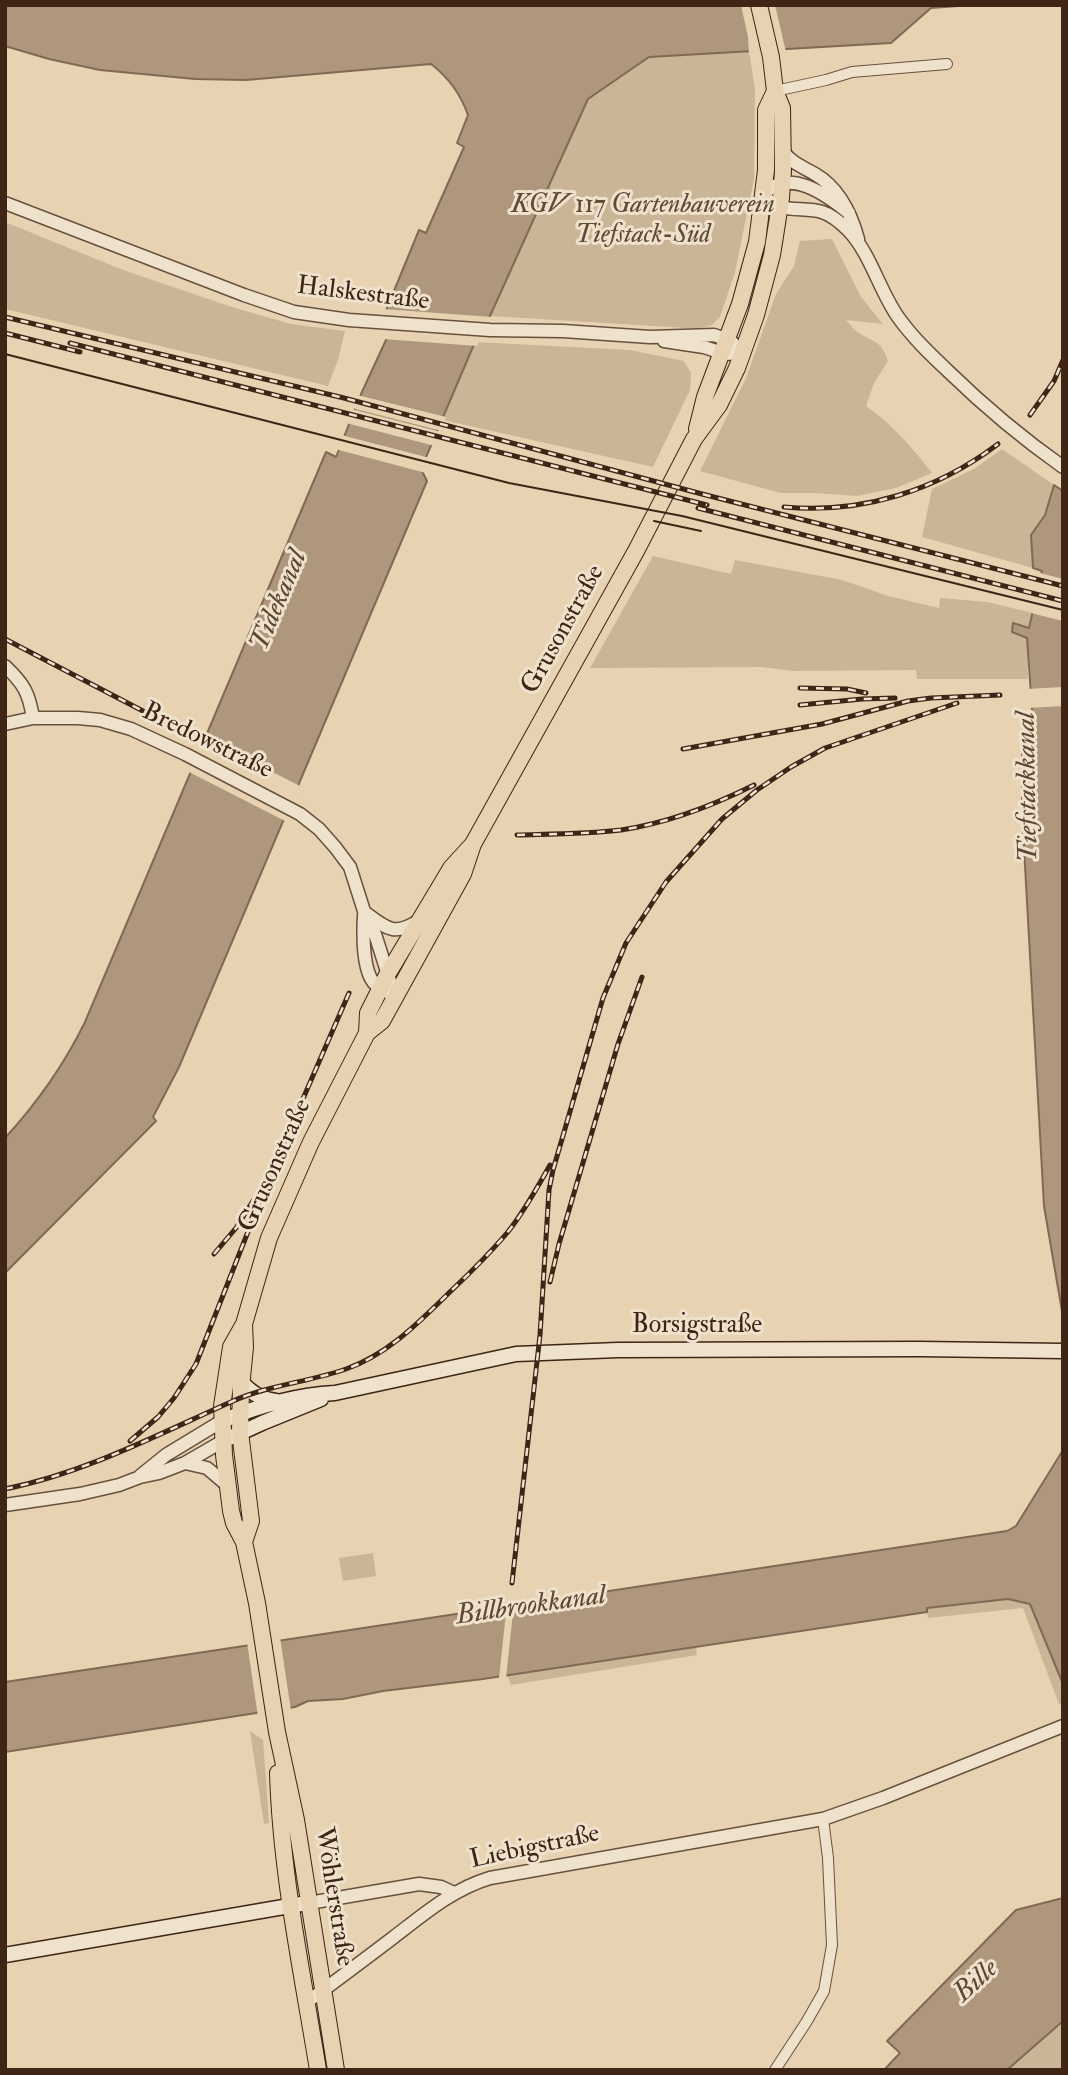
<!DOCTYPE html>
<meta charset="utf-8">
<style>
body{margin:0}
#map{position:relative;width:1068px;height:2075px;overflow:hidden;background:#e7d2b2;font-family:"IM FELL Double Pica",serif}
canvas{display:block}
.frame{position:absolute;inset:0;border:7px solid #3e2516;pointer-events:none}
</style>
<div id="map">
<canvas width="1068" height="2075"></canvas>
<div class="frame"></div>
</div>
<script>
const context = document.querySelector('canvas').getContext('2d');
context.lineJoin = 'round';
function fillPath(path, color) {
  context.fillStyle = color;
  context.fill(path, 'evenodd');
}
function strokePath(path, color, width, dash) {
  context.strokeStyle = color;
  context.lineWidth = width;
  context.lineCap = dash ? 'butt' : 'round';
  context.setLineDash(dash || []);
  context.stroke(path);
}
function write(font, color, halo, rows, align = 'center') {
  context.font = font + ' "IM FELL Double Pica",serif';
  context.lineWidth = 6;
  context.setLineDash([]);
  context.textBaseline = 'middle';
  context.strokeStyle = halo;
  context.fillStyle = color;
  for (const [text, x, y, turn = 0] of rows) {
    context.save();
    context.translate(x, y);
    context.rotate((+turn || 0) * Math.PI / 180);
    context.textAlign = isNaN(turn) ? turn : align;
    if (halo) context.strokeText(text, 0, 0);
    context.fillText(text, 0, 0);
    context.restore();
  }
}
fillPath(new Path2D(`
 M749 51 755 89 754 179 735 272 720 317 712 325 701 328H686L490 316 588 99 648 57Z
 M5 222 123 270 232 307 291 324 345 331 338 360 328 386 5 309Z
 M832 239 861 297 883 324 846 320C850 324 854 330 859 333 876 344 880 339 888 361L874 383 866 406C893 425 912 447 932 473L896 488 857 496 815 493H781L700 471 746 378 776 294 794 266 800 241Z
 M475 342 630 350 684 361 691 373 690 390 653 467 443 420Z
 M1002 449 1054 485 1045 515 1031 535 1033 568 922 537 932 489 974 469Z
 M653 556 731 574 735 560 842 580 888 596 939 608 940 598 987 602 1033 613 1027 638 1028 679H917L916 670 794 671 761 667 590 668Z
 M373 1553 376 1576 343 1581 339 1558Z
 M1009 1599 1030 1603 1063 1684V1703L1059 1704 1023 1608 928 1618 926 1608Z
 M696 1647 697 1655 511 1685 507 1674Z
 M250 1731 263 1740 269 1823 264 1824Z
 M1063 2021V2070H1007Z`), '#cab597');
const water = new Path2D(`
 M5 5H972L931 8 891 43 649 57 588 99 490 316 475 342 421 469 427 481 179 1067 153 1117 156 1121 5 1273V1138C38 1102 64 1065 85 1022L326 452 336 457 361 394 386 340 387 308 419 230 426 233 464 147 457 143 468 115C461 95 448 77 431 64L246 80 195 79 100 70 49 59 5 46Z
 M1054 485 1063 491V1317L1044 1206 1022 812V754L1031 747 1032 709 1027 638 1012 632 1013 623 1029 628 1042 571 1033 568 1031 535 1045 515Z
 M1063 1450V1684L1030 1604 1008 1599 927 1608V1612L483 1679 383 1691 343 1699 308 1701 295 1707 5 1752V1682L1007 1531 1016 1526Z
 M1063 1898V2021L1007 2070H884L900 2053 887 2041 1016 1910Z`);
fillPath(water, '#ae977d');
strokePath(water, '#816954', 2);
fillPath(new Path2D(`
 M741 5H775L786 52 749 54 748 37Z
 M383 309 492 317 477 346 383 339V331H385L383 328Z
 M357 395 446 417 443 428 442 431 352 408Z
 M351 409 441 432 435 446 346 423Z
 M341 435 430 458 425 470 426 473 335 449Z
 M1040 573 1063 579V621L1031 613Z
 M1063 687V706L1028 708 1026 689Z
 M202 736 302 787 287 822 187 771Z
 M507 1603H514L506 1678 502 1679 499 1678Z
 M280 1637 291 1711 258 1717 247 1642Z`), '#e7d2b2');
const minor = new Path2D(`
 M775 91 826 80 852 72 947 64
 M775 2070 807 2021 824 1991 832 1945 828 1858 823 1819`);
const tertiary = new Path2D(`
 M783 151C791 163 803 167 815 174 839 188 851 213 858 239
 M5 203 244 295 294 312 349 320 490 330 563 331 650 337 714 335 731 341 742 353
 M849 213C827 195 789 167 764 194 775 215 803 206 822 212 832 215 841 223 848 230 871 254 879 290 898 317 913 338 931 355 949 372 985 407 1022 438 1063 467
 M664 341 704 347 725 354 742 353
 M5 666C24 684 29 693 33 718
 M5 724 33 718H78L100 720 131 729 185 754 300 814 319 829 335 847 350 867 364 911 375 934 390 981
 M367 914C387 929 395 936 418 921
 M364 915C363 933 362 973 376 985 382 990 390 993 396 996
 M185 1463 207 1468 227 1485
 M140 1476 166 1455 222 1421
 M5 1505 80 1494 119 1485 140 1477 159 1473 185 1463 223 1441
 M309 1903 419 1884 441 1887 454 1893
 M307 2002C336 1981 365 1959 394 1937 424 1914 453 1889 490 1878L823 1819 883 1798 1063 1726`);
const secondary = new Path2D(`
 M241 1381C250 1393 261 1399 276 1401
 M222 1421C258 1406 296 1395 335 1393L516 1354 618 1350 920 1349 1063 1351
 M223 1441 262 1423 321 1399
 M5 1955 301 1904`);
const primary = new Path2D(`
 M697 429 705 397 740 304 757 242 766 170V110L775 91
 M367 1033 382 1021 463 874 473 844 636 551 694 439 719 405 737 368 756 315 772 255 781 198 783 171 782 108 775 91 771 57 759 5
 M244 1324 245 1347 241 1388 240 1432 251 1521 244 1542
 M278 1773C281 1873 302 1971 318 2070
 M336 2070 296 1820 277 1732 257 1603 244 1542 234 1523 231 1511 224 1455 222 1406 231 1347 244 1324 269 1238 311 1142 367 1033 368 1013 387 975 451 868 473 844`);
strokePath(minor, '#68503d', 12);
strokePath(tertiary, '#68503d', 15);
strokePath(secondary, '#3e2516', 17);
strokePath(primary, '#3e2516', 18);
strokePath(minor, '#efe2cd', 10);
strokePath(tertiary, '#efe2cd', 12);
strokePath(secondary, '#efe2cd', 14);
strokePath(primary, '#e7d2b2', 16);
strokePath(new Path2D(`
 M5 354 509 483 682 516 1063 610
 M654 521 701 531`), '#3e2516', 2);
const rail = new Path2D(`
 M5 317 344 398 702 494 1063 586
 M5 333 80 352
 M70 343 707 505
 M1030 415 1054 381 1063 360
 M784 507C862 514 936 491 998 444
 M698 508 1063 601
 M5 639 164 722
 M800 688 847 689 866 693
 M800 705 862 699 895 698
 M683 749 822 724 908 701 931 698 1000 695
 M517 835C552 834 586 834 621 830 668 823 712 806 754 785
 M214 1254 236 1228 253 1201
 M550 1282 559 1244 618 1044 642 977
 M130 1441 158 1417 174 1398 196 1364 275 1163 349 993
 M5 1489C85 1473 159 1434 233 1401 269 1385 309 1382 346 1369 389 1354 420 1321 452 1290 471 1272 490 1253 507 1233 524 1212 537 1188 550 1165
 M512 1583 540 1335 549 1190 553 1170 603 998 626 943 666 882 722 819 757 790 791 767 825 748 957 703`);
strokePath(rail, '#3e2516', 5);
strokePath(rail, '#efe2cd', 2.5, [8]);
write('italic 26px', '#614936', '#efe2cd', [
 ["KGV 117 Gartenbauverein",643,206],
 ["Tiefstack-Süd",643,236]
]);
write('26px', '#3e2516', '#efe2cd', [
 ["Halskestraße",363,295,7],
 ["Grusonstraße",564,630,-61],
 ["Bredowstraße",207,742,26],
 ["Grusonstraße",276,1166,-66],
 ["Borsigstraße",697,1326],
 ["Liebigstraße",535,1848,-12],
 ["Wöhlerstraße",333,1897,81]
]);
write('italic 28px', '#604735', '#efe2cd', [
 ["Tidekanal",280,601,-67],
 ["Tiefstackkanal",1029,787,-91],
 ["Billbrookkanal",531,1607,-8],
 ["Bille",977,1982,-42]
]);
</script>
